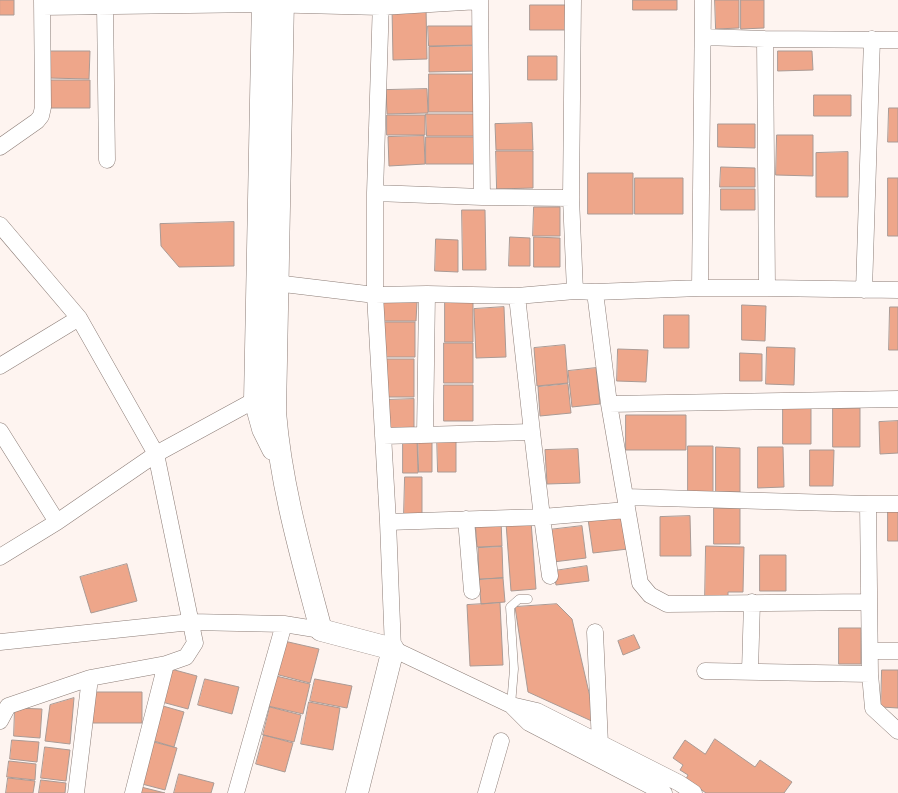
<!DOCTYPE html>
<style>
body{margin:0}
canvas{display:block;background:#fef4f0}
</style>
<canvas width="898" height="793"></canvas>
<script>
const context = document.querySelector('canvas').getContext('2d');
context.lineJoin = 'round';
function fillPath(path, color) {
  context.fillStyle = color;
  context.fill(path, 'evenodd');
}
function strokePath(path, color, width, dash) {
  context.strokeStyle = color;
  context.lineWidth = width;
  context.lineCap = dash ? 'butt' : 'round';
  context.setLineDash(dash || []);
  context.stroke(path);
}
const building = new Path2D(`
 M0 0H14V15H0Z
 M633 0H677V10H633Z
 M715 0H739V28L716 29Z
 M741 0H764V28L741 29Z
 M530 5H566V30H530Z
 M426 6 427 59 393 60 392 7Z
 M428 26H479V45L429 46Z
 M478 46 479 71 429 72V47Z
 M48 51H90L89 79 48 78Z
 M778 51H812L813 70 778 71Z
 M528 56H557V80H528Z
 M429 74H475V112H429Z
 M49 80H90V108H49Z
 M427 89 428 113 387 114 386 90Z
 M814 95H851V116H814Z
 M889 108H898V142H888Z
 M426 114H478V136H427Z
 M387 115H425V135H387Z
 M532 123 533 150H496L495 124Z
 M718 124H755V148L718 147Z
 M777 135H813V176L776 175Z
 M424 136 425 164 389 166 388 137Z
 M426 137H475V164H426Z
 M496 151H533V188L497 189Z
 M848 152V197H816V153Z
 M721 167 755 168V187H720Z
 M588 173H633V214H588Z
 M635 178H683V214H635Z
 M888 178H898V236H888Z
 M721 189H755V210H721Z
 M534 207H560V236H533Z
 M462 210H485L486 270H463Z
 M234 222V266L179 267 161 246 160 224Z
 M510 237 530 238V266H509Z
 M534 237 560 238V267H534Z
 M436 239 458 240V272L435 271Z
 M445 299H473V342H445Z
 M384 301 417 302 416 321H383Z
 M742 305 766 306 765 341 742 340Z
 M504 307 506 357 476 358 474 309Z
 M890 307H898V350H889Z
 M664 315H689V348H664Z
 M383 322H415V357H383Z
 M444 343H473V383H444Z
 M565 345 568 383 537 386 534 348Z
 M767 347 795 348 794 385 766 384Z
 M618 349 648 350 646 382 617 381Z
 M740 353 762 354V381H740Z
 M383 359H414V397H383Z
 M596 368 600 404 572 407 568 371Z
 M568 384 571 413 540 416 538 387Z
 M444 385H473V421H444Z
 M414 399V429H384L383 400Z
 M783 404H811V444H783Z
 M833 408H860V447H833Z
 M626 415H686V450H626Z
 M898 421V453L880 454 879 422Z
 M437 436H456V472H438Z
 M403 438H417L418 473H403Z
 M418 438H432V472H419Z
 M688 446H713V492H688Z
 M716 447 740 448V492H716Z
 M758 447H783L784 487 758 488Z
 M578 449 580 483 547 484 545 450Z
 M810 450H834L833 486H810Z
 M405 477H422V514H404Z
 M714 508H740V544H714Z
 M888 509H898V541H888Z
 M623 515 628 549 593 553 588 519Z
 M690 516 691 556H660V517Z
 M501 519 502 546 477 547 475 520Z
 M531 521 536 589 511 591 506 523Z
 M582 526 586 558 553 562 548 530Z
 M706 546 744 547 743 592H728V599H705Z
 M502 547 503 578 479 579 478 548Z
 M760 555H786V591H760Z
 M127 564 137 601 91 613 80 577Z
 M587 566 589 581 556 585 554 571Z
 M503 578 505 602 481 604 479 580Z
 M500 603 503 665 470 666 467 605Z
 M557 604 572 619 596 723 528 692 515 607Z
 M839 628H861V664H839Z
 M634 635 640 648 623 655 618 641Z
 M284 641 319 649 310 683 275 674Z
 M171 669 197 676 188 709 162 702Z
 M882 670H898V708L881 707Z
 M276 676 310 684 303 714 268 706Z
 M205 679 239 687 232 714 198 705Z
 M315 679 352 686 347 708 310 701Z
 M93 692H142V723H93Z
 M74 698 70 744 45 741 50 705Z
 M309 702 340 708 333 750 301 744Z
 M163 706 184 712 174 747 154 741Z
 M270 707 301 715 294 742 263 735Z
 M15 708 42 709 40 738 14 736Z
 M264 735 293 743 285 772 256 764Z
 M715 739 755 767 760 760 792 782 784 793H706L686 779 688 775 680 770 683 765 673 758 685 740 705 754Z
 M12 740 39 742 37 762 10 759Z
 M154 742 177 748 165 790 142 784Z
 M45 747 70 750 66 781 41 778Z
 M9 761 36 764 35 780 7 777Z
 M179 774 214 783 211 793H174Z
 M8 778 35 781 33 793H6Z
 M41 780 66 783 65 793H39Z
 M141 787 165 793H139Z`);
fillPath(building, '#eea68a');
strokePath(building, '#aa9a94', 1);
const lane = new Path2D(`
 M511 705 514 669 510 607 519 599H528`);
const street = new Path2D(`
 M381 0 375 193V295L388 522 393 649 511 705 537 711 679 783 694 793
 M480 0 482 197
 M573 0 571 198 575 291
 M105 6 107 160
 M42 7 262 4 381 7 480 1
 M703 37 765 39 898 40
 M765 39 767 288
 M0 147 37 121 41 116 43 107 42 0
 M375 193 482 197 571 198
 M0 225 79 318 156 454 195 643 186 657 166 664 133 793
 M267 282 375 295 427 294 517 296 575 291 595 292 700 288H767L898 290
 M700 288 703 0
 M864 290 872 39
 M595 292 609 404 898 399
 M0 366 79 318
 M609 404 640 583 650 595 667 604 869 602
 M0 431 57 522
 M425 435 427 294
 M383 436 532 432 517 296
 M626 497 868 504H898
 M466 519 472 591
 M388 522 542 517 532 432
 M0 557 57 522 156 454 255 400
 M550 576 542 517 627 510
 M595 632 600 744
 M0 642 191 622 284 624 321 630
 M870 651H898
 M705 671 870 674 868 504
 M750 671 752 602
 M870 674 873 708 898 731
 M512 706 529 723 664 793
 M0 721 8 706 90 678 166 664
 M76 793 90 678
 M236 793 284 624
 M486 793 501 741`);
const secondary = new Path2D(`
 M263 0 255 400 263 429 273 449
 M283 0 275 412C281 487 302 558 321 630L393 649 357 793`);
strokePath(lane, '#8d7e78', 9);
strokePath(street, '#8d7e78', 17);
strokePath(secondary, '#8d7e78', 23);
strokePath(lane, '#fff', 8);
strokePath(street, '#fff', 16);
strokePath(secondary, '#fff', 22);
</script>
